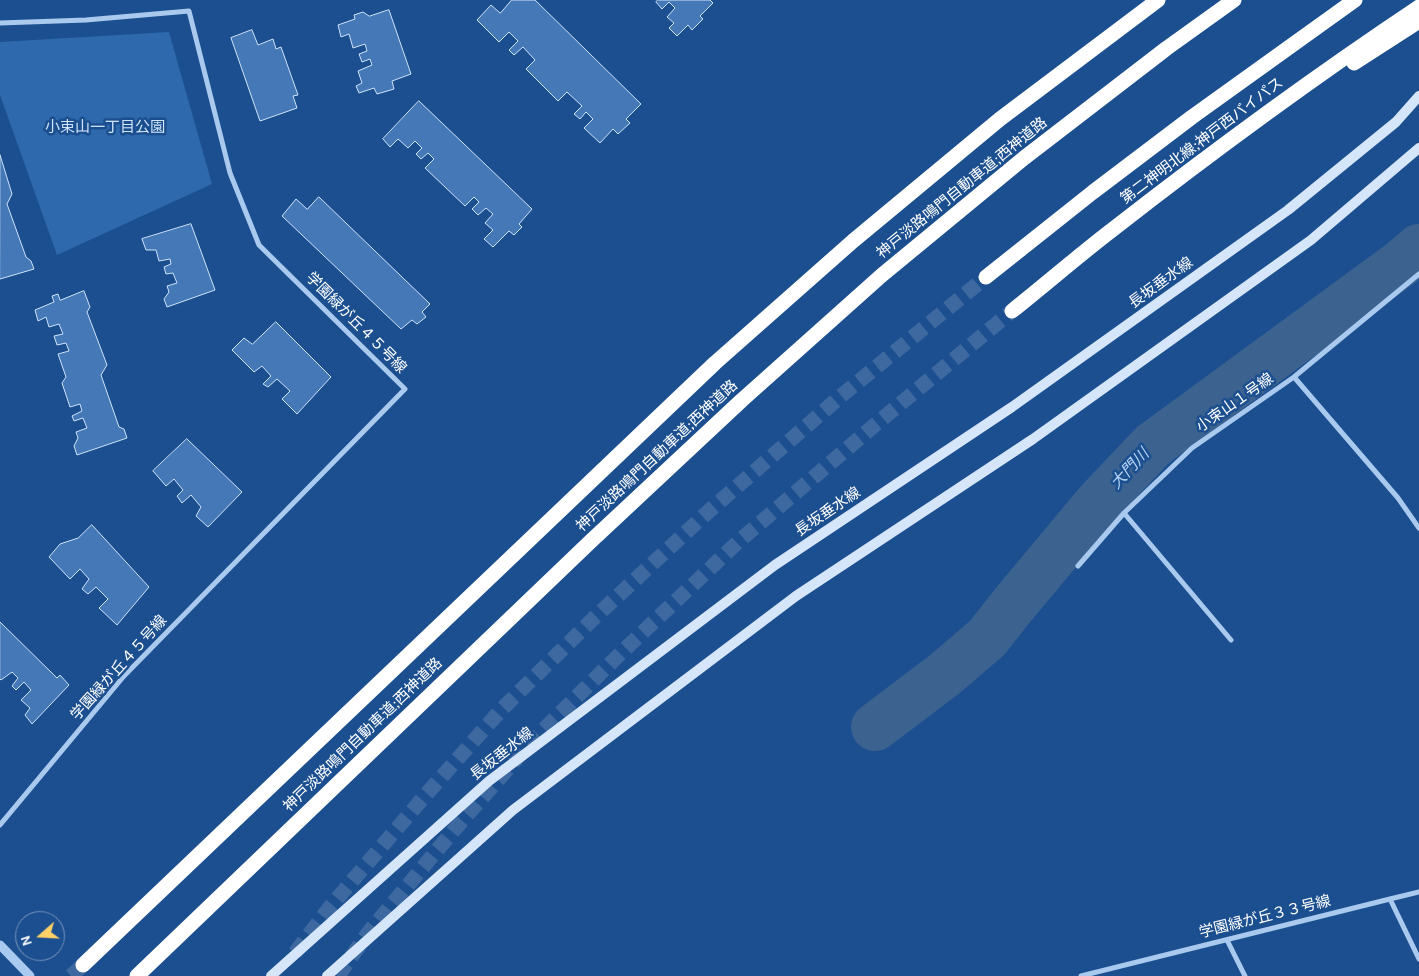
<!DOCTYPE html>
<meta charset="utf-8">
<style>
body{margin:0}
#map{position:relative;width:1419px;height:976px;overflow:hidden;background:#1b4f8f;font-family:Karla,sans-serif}
canvas{display:block}
.north{position:absolute;left:15px;top:911px;width:50px;height:50px;box-sizing:border-box;background:#1b4f8f;border:1px solid #7695bc;border-radius:50%;rotate:251deg;font-size:14px;font-weight:700;line-height:20px;text-align:center;color:#fff}
.north::after{content:'';display:block;margin:auto;width:18px;height:22px;background:#ffd166;clip-path:polygon(50% 0,100% 100%,50% 72%,0 100%)}
</style>
<div id="map">
<canvas width="1419" height="976"></canvas>
<div class="north">N</div>
</div>
<script>
const context = document.querySelector('canvas').getContext('2d');
context.lineJoin = 'round';
function fillPath(path, color) {
  context.fillStyle = color;
  context.fill(path, 'evenodd');
}
function strokePath(path, color, width, dash) {
  context.strokeStyle = color;
  context.lineWidth = width;
  context.lineCap = dash ? 'butt' : 'round';
  context.setLineDash(dash || []);
  context.stroke(path);
}
function write(font, color, halo, rows, align = 'center') {
  context.font = font + ' Karla,"Noto Sans JP",sans-serif';
  context.lineWidth = 5;
  context.setLineDash([]);
  context.textBaseline = 'middle';
  context.strokeStyle = halo;
  context.fillStyle = color;
  for (const [text, x, y, turn = 0] of rows) {
    context.save();
    context.translate(x, y);
    context.rotate((+turn || 0) * Math.PI / 180);
    context.textAlign = isNaN(turn) ? turn : align;
    if (halo) context.strokeText(text, 0, 0);
    context.fillText(text, 0, 0);
    context.restore();
  }
}
fillPath(new Path2D(`
 M169 32 212 184 57 255 0 95V42Z`), '#2e69ad');
strokePath(new Path2D(`
 M875 727 945 674 987 638 1013 605 1099 502 1153 445 1400 264 1419 248`), '#3c6290', 48);
const building = new Path2D(`
 M512 0H535L641 104 626 119 630 123 618 134 613 129 600 143 584 128 593 119 586 112 580 119 574 114 582 106 567 92 558 101 526 69 535 60 523 47 514 55 509 50 518 41 509 32 499 42 477 20 491 5 500 13Z
 M658 0H710L713 3 700 16 703 19 692 30 688 25 677 36 669 28 674 23 667 17 675 8 669 2 662 9 656 2Z
 M389 10 411 74 392 81 394 89 377 94 374 88 359 93 356 86 362 83 358 71 372 65 370 59 362 62 359 54 367 51 365 44 353 48 349 34 341 37 338 25 355 19 354 15 363 12 369 16Z
 M252 30 258 45 273 39 276 49 281 47 298 95 293 96 297 108 260 121 231 38Z
 M419 101 532 209 519 224 522 227 514 235 509 231 493 247 484 239 493 230 485 223 493 214 486 208 478 215 472 209 479 202 474 197 465 206 425 168 434 159 428 153 421 159 416 154 422 148 415 141 408 148 398 139 390 147 383 139Z
 M0 155 12 194 7 204 26 257 31 261 34 269 0 279Z
 M319 197 430 304 422 312 426 317 417 324 412 320 401 329 282 216 296 199 307 209Z
 M191 224 215 290 167 307 164 299 169 292 167 286 177 283 173 273 166 274 164 267 171 264 170 259 159 261 156 250H146L142 239Z
 M84 291 90 307 87 312 107 365 101 375 119 427 124 429 127 438 77 455 74 446 78 438 76 432 87 428 83 418 74 421 72 416 82 411 80 404 70 407 62 383 66 377 58 354 69 351 66 343 57 345 54 336 63 334 59 324 49 327 46 317 38 321 35 310 54 302 52 296 58 294 60 300Z
 M276 322 331 377 297 414 282 399 290 391 277 379 268 387 263 384 271 376 262 366 254 372 232 350 244 338 252 344Z
 M187 439 242 492 208 527 196 516 201 507 191 495 182 503 177 496 183 490 174 479 166 486 153 471Z
 M92 525 149 587 117 625 99 608 108 599 96 587 88 594 82 589 89 579 80 569 70 579 49 557 60 544 78 538Z
 M0 622 57 678 60 675 69 685 32 724 25 715 30 708 21 700 31 690 24 682 16 690 12 686 18 678 12 672 1 680 0 679Z`);
fillPath(building, '#4478b7');
strokePath(building, '#cfe3fa', 1);
strokePath(new Path2D(`
 M295 953 330 907 423 798 500 711 593 619 709 511 841 396 986 277
 M71 976 83 965
 M338 976 368 933 454 830 532 741 623 651 739 541 876 424 1012 311`), '#3d69a0', 15, [15, 8]);
strokePath(new Path2D(`
 M0 23 86 20 189 11 230 173 259 245 405 389 124 676 0 825
 M1294 377 1398 498 1419 528
 M1124 513 1231 640
 M1078 566 1124 513 1192 448 1294 377 1419 274
 M1390 899 1419 892
 M1227 940 1245 976
 M1081 976 1390 899 1419 959`), '#a9c9ee', 5);
strokePath(new Path2D(`
 M0 945 30 976`), '#a9c9ee', 9);
strokePath(new Path2D(`
 M271 976 489 781 775 565 1012 407 1288 210 1396 122 1419 96
 M327 976 513 810 796 596 1033 439 1311 240 1419 148`), '#d6e6fa', 10);
strokePath(new Path2D(`
 M1354 63 1419 21
 M986 277 1093 192 1192 117 1355 0
 M1012 311C1046 284 1078 256 1112 230 1212 152 1314 77 1419 7
 M83 965 715 363 853 241 1000 119 1158 0
 M137 976 591 541 742 400 882 275 1024 158 1167 48 1234 0`), '#fff', 15);
write('15px', '#cfe3fa', '#1b4f8f', [
 ["小束山一丁目公園",105,128]
]);
write('15px', '#fff', '#1b4f8f', [
 ["第二神明北線;神戸西バイパス",1202,141,-37],
 ["神戸淡路鳴門自動車道;西神道路",962,188,-39],
 ["長坂垂水線",1161,283,-36],
 ["学園緑が丘４５号線",356,323,45],
 ["小束山１号線",1235,403,-35],
 ["神戸淡路鳴門自動車道;西神道路",657,456,-43],
 ["長坂垂水線",828,512,-34],
 ["学園緑が丘４５号線",119,668,-48],
 ["神戸淡路鳴門自動車道;西神道路",363,735,-44],
 ["長坂垂水線",502,754,-38],
 ["学園緑が丘３３号線",1265,917,-14]
]);
write('italic 16px', '#b5d3f5', '#1b4f8f', [
 ["大門川",1130,469,-47]
]);
</script>
